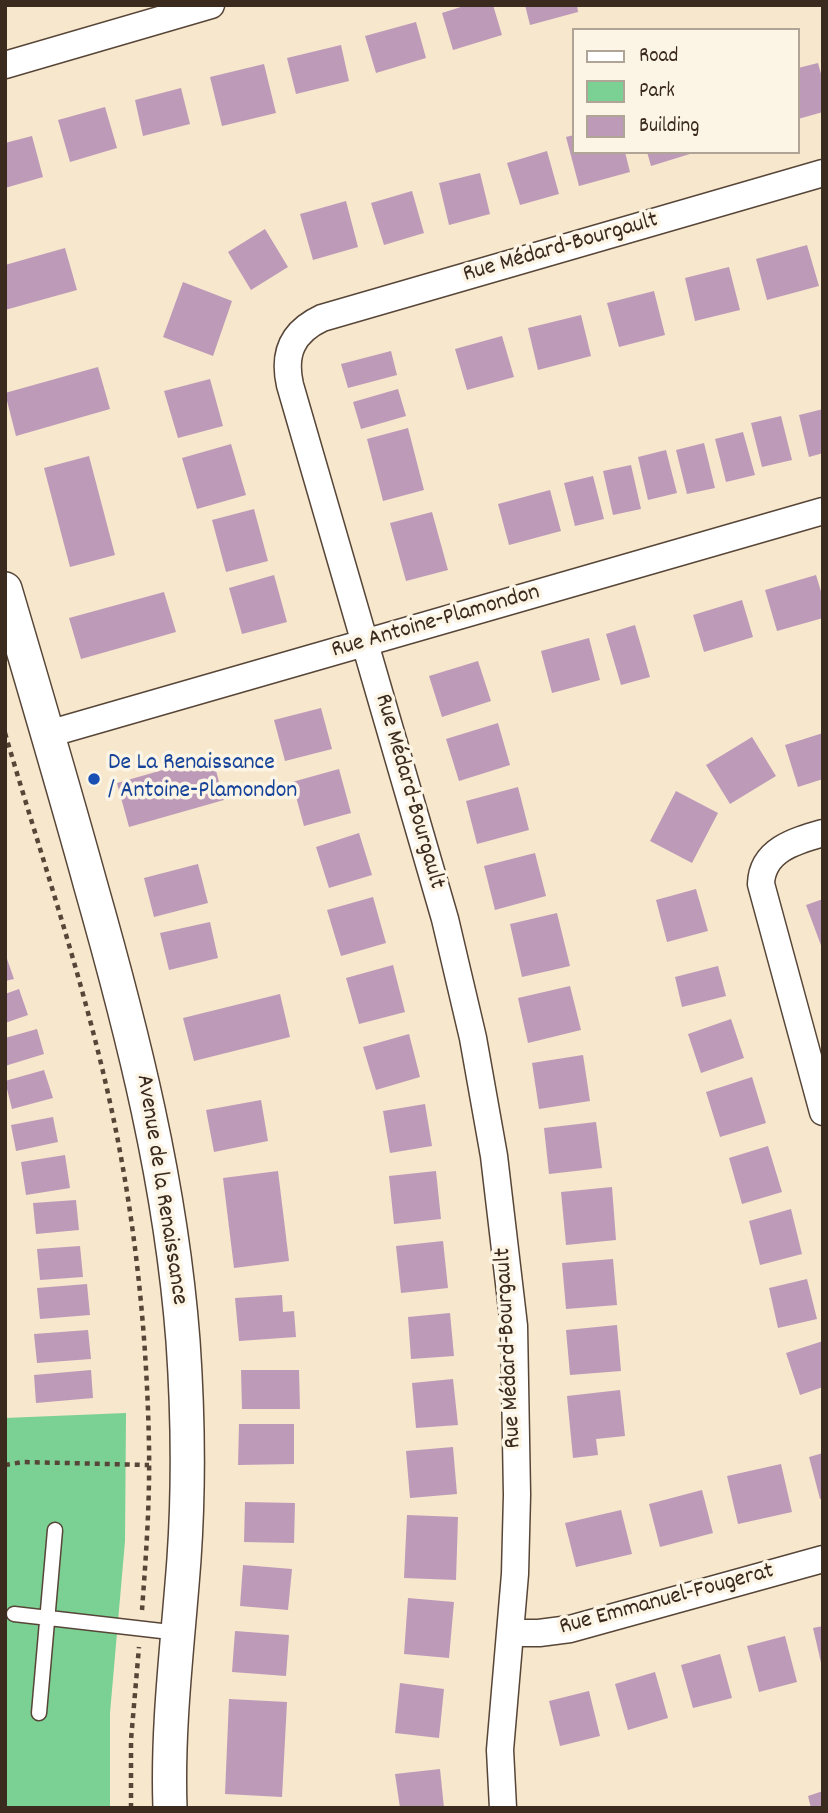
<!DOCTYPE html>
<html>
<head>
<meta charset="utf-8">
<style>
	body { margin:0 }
	#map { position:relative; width:828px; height:1813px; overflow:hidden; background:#f6e7cd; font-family:Dekko,sans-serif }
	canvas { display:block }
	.frame { position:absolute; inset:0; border:7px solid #3b2a1e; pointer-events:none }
	.legend { position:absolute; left:572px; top:28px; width:228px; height:126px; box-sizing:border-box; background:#fcf5e5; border:2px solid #afa495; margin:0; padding:9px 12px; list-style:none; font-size:21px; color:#3b2a1e }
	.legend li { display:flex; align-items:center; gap:14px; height:35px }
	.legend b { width:35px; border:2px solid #afa495 }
</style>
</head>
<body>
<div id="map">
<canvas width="828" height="1813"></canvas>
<div class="frame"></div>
<ul class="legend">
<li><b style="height:9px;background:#fff"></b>Road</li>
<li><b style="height:19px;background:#7bd094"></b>Park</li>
<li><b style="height:19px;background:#be9ab9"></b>Building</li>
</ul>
</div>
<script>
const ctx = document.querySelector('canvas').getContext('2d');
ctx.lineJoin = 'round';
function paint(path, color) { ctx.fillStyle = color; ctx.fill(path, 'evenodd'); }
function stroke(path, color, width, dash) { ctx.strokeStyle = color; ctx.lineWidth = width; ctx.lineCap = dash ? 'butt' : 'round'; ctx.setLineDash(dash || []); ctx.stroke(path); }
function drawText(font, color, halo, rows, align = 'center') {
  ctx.font = font + ' Dekko,sans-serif'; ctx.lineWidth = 7; ctx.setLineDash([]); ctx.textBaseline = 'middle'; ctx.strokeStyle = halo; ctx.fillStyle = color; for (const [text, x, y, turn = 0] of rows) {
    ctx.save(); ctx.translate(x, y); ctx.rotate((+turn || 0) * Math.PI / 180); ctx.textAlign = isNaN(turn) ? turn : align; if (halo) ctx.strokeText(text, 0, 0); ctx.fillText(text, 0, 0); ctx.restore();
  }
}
paint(new Path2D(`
	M126 1413 125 1541 110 1713V1808H5V1418Z`), '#7bd094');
paint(new Path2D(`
	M467 5H493L502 35 453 50 442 13Z
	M525 5H577L578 12 530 25Z
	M416 22 426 58 376 73 365 36Z
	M341 45 349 81 296 94 287 58Z
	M818 63 823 81V112L798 119V68Z
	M264 64 276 113 222 126 210 77Z
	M181 88 190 124 143 136 135 100Z
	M105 107 117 148 70 162 58 120Z
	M574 135V152H625L630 172 579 186 566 137Z
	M32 136 43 177 5 188V143Z
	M547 151 559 194 520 205 507 163Z
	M647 152H693V153L651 166Z
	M480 173 490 214 449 225 439 183Z
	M412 191 424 233 384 245 371 203Z
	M346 201 358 247 313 260 300 214Z
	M265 229 288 267 251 290 228 252Z
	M807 245 819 286 767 300 756 259Z
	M65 248 77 290 5 310V265Z
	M729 267 740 310 695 321 685 278Z
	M183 282 232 301 213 356 163 337Z
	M654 291 665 335 619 347 607 303Z
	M581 315 591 356 538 370 528 328Z
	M502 336 514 377 467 390 455 349Z
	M391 351 397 375 348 388 341 364Z
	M98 367 110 409 16 436 5 393Z
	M210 379 223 426 178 438 164 391Z
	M398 389 406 416 361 429 353 402Z
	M823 409V453L809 457 799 415Z
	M781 416 792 460 762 467 751 423Z
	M408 428 424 490 383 501 367 439Z
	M743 432 755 475 726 482 715 439Z
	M704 443 715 488 687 494 676 450Z
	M231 444 246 495 197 509 182 458Z
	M666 450 677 493 648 500 638 457Z
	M89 456 115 555 70 567 44 468Z
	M631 465 641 509 613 515 603 471Z
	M593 476 604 519 575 526 564 483Z
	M550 490 561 531 509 545 498 504Z
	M254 509 268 561 226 572 212 520Z
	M432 512 448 570 406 581 390 523Z
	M274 575 287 622 242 634 229 588Z
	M816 575 823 598V618L777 631 765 590Z
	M164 592 176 632 81 659 69 618Z
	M742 600 753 637 704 652 693 615Z
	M635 625 650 677 621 685 606 634Z
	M589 638 600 680 552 693 541 651Z
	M478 661 491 701 442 717 429 676Z
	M321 708 332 749 285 761 274 720Z
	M498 723 510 765 459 781 446 739Z
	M823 733V779L798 787 785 745Z
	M752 737 776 776 730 804 706 765Z
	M212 756 224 800 129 827 117 783Z
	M339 769 351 813 304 826 292 782Z
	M518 787 529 830 477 844 466 801Z
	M676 791 718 813 692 863 650 841Z
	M359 833 372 875 329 888 316 847Z
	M535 853 546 896 495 910 484 866Z
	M198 864 208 903 154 917 144 878Z
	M696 889 708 931 667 942 656 900Z
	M373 897 386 943 341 956 327 910Z
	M823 899V948H822L806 905Z
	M557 913 570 966 522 977 510 924Z
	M210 922 218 958 169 970 160 933Z
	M5 953 14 979 5 981Z
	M393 965 405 1012 359 1024 346 978Z
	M718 966 726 996 682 1007 675 977Z
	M570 986 581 1030 528 1043 518 998Z
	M19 989 28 1015 5 1023V994Z
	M280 994 290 1037 194 1061 183 1018Z
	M731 1019 744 1058 701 1073 688 1034Z
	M37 1029 44 1054 5 1066V1038Z
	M409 1034 420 1077 376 1090 363 1047Z
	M583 1055 590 1101 539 1109 532 1063Z
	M44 1070 53 1098 12 1109 5 1081Z
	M752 1077 766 1123 720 1137 706 1092Z
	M261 1100 268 1141 214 1152 206 1110Z
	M425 1104 432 1146 390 1153 383 1111Z
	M53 1117 58 1142 16 1151 11 1125Z
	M596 1122 602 1168 549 1174 544 1128Z
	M768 1146 782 1192 742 1204 729 1158Z
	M65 1155 70 1188 26 1195 21 1162Z
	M278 1171 289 1261 234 1268 223 1178Z
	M436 1171 441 1219 394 1224 389 1176Z
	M612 1187 616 1240 566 1245 561 1192Z
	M76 1200 79 1230 36 1234 33 1203Z
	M791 1209 802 1254 760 1265 749 1221Z
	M443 1241 448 1288 401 1293 396 1246Z
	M80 1246 83 1277 40 1280 37 1249Z
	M613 1259 617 1305 566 1309 562 1263Z
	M807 1279 817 1319 778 1328 769 1288Z
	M87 1284 90 1315 40 1319 37 1288Z
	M282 1295 283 1312 294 1311 296 1337 239 1341 235 1298Z
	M450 1313 454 1356 411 1359 408 1317Z
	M617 1325 621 1371 570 1375 566 1330Z
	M88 1330 91 1359 37 1363 34 1334Z
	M823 1341V1387L800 1395 786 1353Z
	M91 1370 93 1398 36 1403 34 1375Z
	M241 1370H299L300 1409H242Z
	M453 1379 458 1425 416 1428 412 1383Z
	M620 1390 625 1436 596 1439 598 1455 573 1458 567 1396Z
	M239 1424H294V1464L238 1465Z
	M453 1447 457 1494 410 1498 406 1451Z
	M823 1453V1498L820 1499 809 1457Z
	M781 1464 792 1512 738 1524 727 1476Z
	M702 1490 713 1533 660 1547 649 1504Z
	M245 1502 295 1503 294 1543 244 1542Z
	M621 1510 632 1554 576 1567 565 1523Z
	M407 1515 458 1517 456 1580 404 1578Z
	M243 1565 292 1569 288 1610 240 1606Z
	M408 1598 454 1602 449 1658 404 1654Z
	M823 1626V1667H822L813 1628Z
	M235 1631 289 1635 286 1676 232 1672Z
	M785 1636 797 1682 759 1692 747 1646Z
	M720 1654 732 1698 693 1708 681 1665Z
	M655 1672 668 1718 628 1730 615 1684Z
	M400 1683 444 1689 439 1738 395 1733Z
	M589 1691 600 1736 560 1746 549 1701Z
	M229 1699 287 1702 282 1797 225 1794Z
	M440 1769 444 1808H400L395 1774Z
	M823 1791V1808H811L808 1796Z`), '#be9ab9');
const service = new Path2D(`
	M14 1614 179 1633
	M39 1713 55 1530`);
const minor = new Path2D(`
	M5 65 211 5
	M48 734 823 511
	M823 833C795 841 762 850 761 884L823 1112
	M510 1633H539L570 1629 823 1559
	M503 1808 500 1750 515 1574 517 1495 514 1326 494 1156 473 1038 445 919 290 385C283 354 292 332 322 318L823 173`);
const tertiary = new Path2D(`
	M5 589C34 687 63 785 90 883 133 1034 171 1184 183 1341 188 1413 189 1487 184 1559 178 1642 167 1725 170 1808`);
stroke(service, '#574638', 17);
stroke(minor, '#574638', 29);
stroke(tertiary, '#574638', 36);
stroke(new Path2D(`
	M5 733C44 866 90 999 117 1136 137 1238 147 1342 149 1446 150 1501 146 1556 142 1610
	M5 1465 23 1462 149 1465
	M131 1808V1740L139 1647`), '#574638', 4.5, [5, 5]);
stroke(service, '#fff', 14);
stroke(minor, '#fff', 26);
stroke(tertiary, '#fff', 33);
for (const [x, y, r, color] of [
	[94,779,7,"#1a4fb4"]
]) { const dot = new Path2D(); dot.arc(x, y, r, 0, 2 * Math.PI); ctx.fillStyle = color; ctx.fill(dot); stroke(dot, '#fcf5e5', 2.5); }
drawText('24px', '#3b2a1e', '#fcf5e5', [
	["Rue Médard-Bourgault",561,249,-16],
	["Rue Antoine-Plamondon",436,623,-16],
	["Rue Médard-Bourgault",408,792,74],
	["Avenue de la Renaissance",160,1190,81],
	["Rue Médard-Bourgault",510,1348,-93],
	["Rue Emmanuel-Fougerat",667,1601,-15]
]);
drawText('24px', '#164399', '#fcf5e5', [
	["De La Renaissance",108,765],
	["/ Antoine-Plamondon",108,793]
], 'left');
</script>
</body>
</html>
